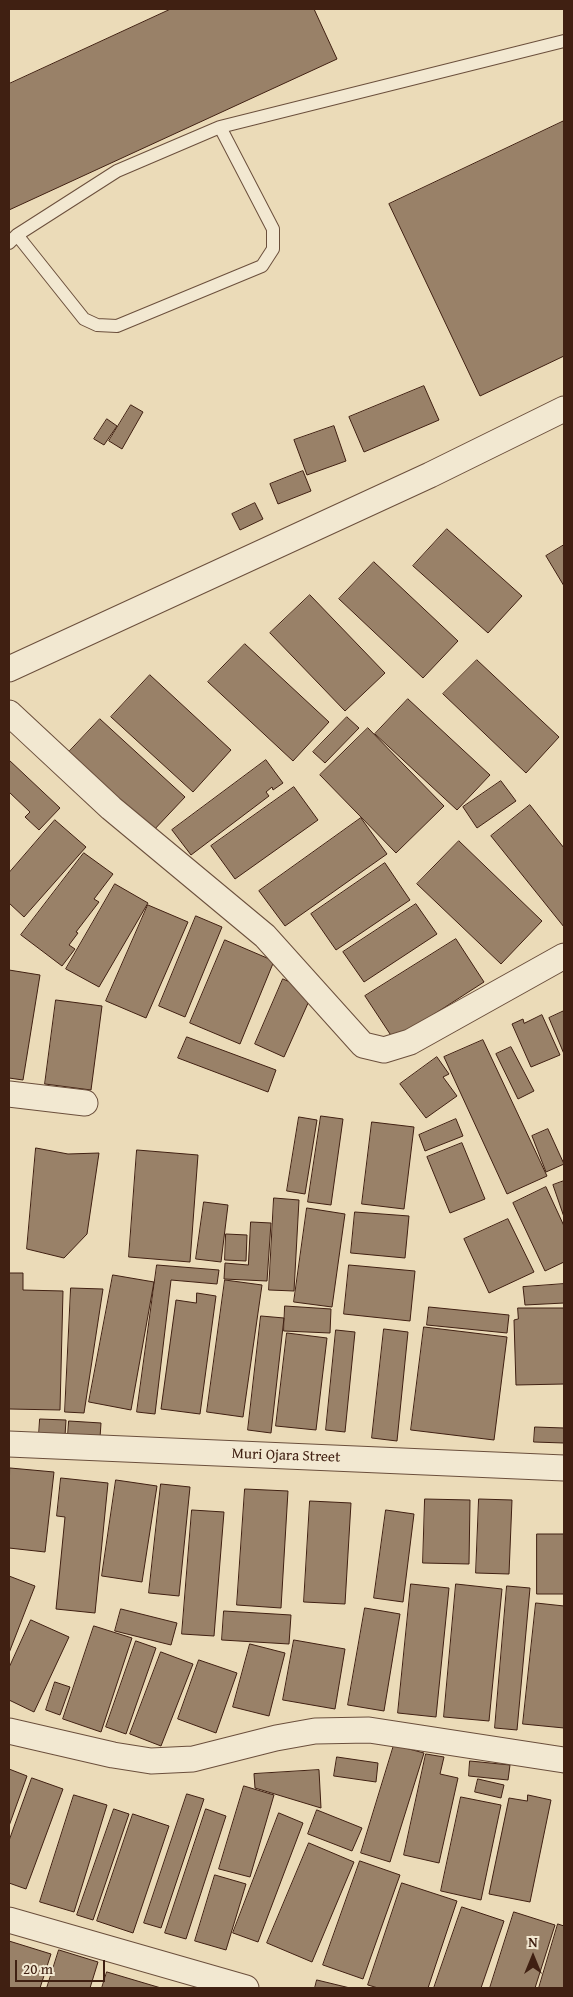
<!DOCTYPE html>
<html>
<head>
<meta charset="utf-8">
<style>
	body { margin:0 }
	#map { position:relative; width:573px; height:1997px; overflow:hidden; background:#ebdbb8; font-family:"Gentium Book Plus",serif }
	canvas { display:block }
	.frame { position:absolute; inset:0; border:10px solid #402012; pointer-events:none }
	.north { position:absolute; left:508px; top:1932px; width:50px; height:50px; -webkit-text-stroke:4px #f2e8d1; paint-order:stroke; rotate:0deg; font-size:14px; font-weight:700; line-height:20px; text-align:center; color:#402012 }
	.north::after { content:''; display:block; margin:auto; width:18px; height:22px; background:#402012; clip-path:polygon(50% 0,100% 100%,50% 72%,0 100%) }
	.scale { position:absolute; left:15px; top:1960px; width:90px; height:22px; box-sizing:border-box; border:2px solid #402012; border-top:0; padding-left:6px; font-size:15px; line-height:18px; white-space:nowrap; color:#402012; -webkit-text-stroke:4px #f2e8d1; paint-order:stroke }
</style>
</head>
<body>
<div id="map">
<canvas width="573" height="1997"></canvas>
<div class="frame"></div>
<div class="north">N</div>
<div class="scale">20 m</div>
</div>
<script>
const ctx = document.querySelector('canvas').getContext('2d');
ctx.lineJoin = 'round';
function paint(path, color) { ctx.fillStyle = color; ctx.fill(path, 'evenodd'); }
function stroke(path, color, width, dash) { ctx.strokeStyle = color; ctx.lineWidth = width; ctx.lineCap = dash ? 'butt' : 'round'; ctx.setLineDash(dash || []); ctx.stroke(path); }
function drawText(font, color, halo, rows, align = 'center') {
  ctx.font = font + ' "Gentium Book Plus",serif'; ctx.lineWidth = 4.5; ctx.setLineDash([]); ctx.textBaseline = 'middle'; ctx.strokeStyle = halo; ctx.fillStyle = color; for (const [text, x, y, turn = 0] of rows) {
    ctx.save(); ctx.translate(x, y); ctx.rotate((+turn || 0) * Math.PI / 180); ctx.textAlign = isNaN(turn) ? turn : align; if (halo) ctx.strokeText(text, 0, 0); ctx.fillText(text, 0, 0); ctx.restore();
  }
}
const building = new Path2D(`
	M171 9H314L337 59 9 210V84Z
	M564 121V356L480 396 389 204Z
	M424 386 439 420 364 452 349 417Z
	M131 405 143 412 122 449 109 441Z
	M107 419 117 426 104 445 94 439Z
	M334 426 346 461 307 475 294 440Z
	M303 471 311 491 278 504 270 484Z
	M255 503 263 519 240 530 232 514Z
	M447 529 522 596 488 633 413 566Z
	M564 545V586L546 556Z
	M374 562 458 641 423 678 339 599Z
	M310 595 385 673 345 711 270 633Z
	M245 644 329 722 293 761 208 682Z
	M477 660 559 737 526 773 443 694Z
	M150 675 231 750 193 792 111 717Z
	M408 699 490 775 457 810 375 734Z
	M347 717 359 728 325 763 313 752Z
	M100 719 185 797 152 832 68 753Z
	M368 728 444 806 396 853 320 775Z
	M9 760 60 808 39 830 25 817 30 812 9 792Z
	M266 760 283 783 273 790 272 787 266 792 269 796 191 855 172 830Z
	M501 781 516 801 477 828 463 807Z
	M294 787 318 820 235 879 211 846Z
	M530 805 564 848V927L491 836Z
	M361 818 387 854 285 926 259 891Z
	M55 820 86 847 24 917 9 903V873Z
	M459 841 542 921 501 964 417 884Z
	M84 853 113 874 94 899 99 902 76 932 78 933 69 945 75 949 62 966 21 935Z
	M385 863 410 900 336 950 311 914Z
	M115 884 148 903 99 987 66 969Z
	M416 904 437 934 364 982 343 952Z
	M148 905 188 922 146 1018 106 1001Z
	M196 916 222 927 185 1017 159 1006Z
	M456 939 484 982 394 1040 365 996Z
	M225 940 274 961 240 1044 190 1023Z
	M9 970 40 975 23 1080 9 1078Z
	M283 979 313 992 284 1057 255 1044Z
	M56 1000 102 1006 91 1090 45 1084Z
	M564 1011V1054L549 1018Z
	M542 1015 560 1055 531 1067 512 1024 523 1019 524 1023Z
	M187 1037 276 1070 268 1092 178 1058Z
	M483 1040 547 1176 507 1194 444 1057Z
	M511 1047 534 1091 518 1099 496 1054Z
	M437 1057 449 1074 443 1077 457 1096 426 1118 400 1084Z
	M321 1116 343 1119 331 1205 308 1202Z
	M299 1117 317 1120 305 1194 287 1191Z
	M456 1119 463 1136 425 1151 419 1135Z
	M372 1122 414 1127 404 1209 362 1204Z
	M548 1129 564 1164 546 1172 532 1136Z
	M462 1143 485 1199 450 1213 427 1157Z
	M36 1148 68 1154 99 1153 87 1234 64 1258 27 1249Z
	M137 1150 198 1155 190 1262 129 1257Z
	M564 1181V1217L553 1185Z
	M546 1187 564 1226V1262L545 1271 513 1203Z
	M274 1198 299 1200 294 1291 269 1290Z
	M204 1202 228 1205 221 1262 196 1259Z
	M307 1208 345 1214 332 1307 294 1302Z
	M355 1212 409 1216 405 1258 351 1253Z
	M508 1219 534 1272 489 1293 464 1239Z
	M251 1222 271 1223 267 1281 224 1279 225 1263 248 1265Z
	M226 1234 247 1235 246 1261 225 1260Z
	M157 1265 219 1270 217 1284 171 1280 155 1414 137 1412Z
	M349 1265 415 1271 410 1321 344 1314Z
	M9 1273H23V1290L63 1291 60 1410 9 1409Z
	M113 1275 154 1282 131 1410 89 1402Z
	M225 1280 262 1285 243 1417 207 1412Z
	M564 1284V1303L525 1305 523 1287Z
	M71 1288 103 1289 84 1413 65 1412Z
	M197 1293 216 1296 200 1414 161 1409 176 1300 196 1303Z
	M285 1306 331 1309 330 1333 284 1331Z
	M429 1307 509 1315 507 1333 427 1325Z
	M518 1308H564V1384L516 1385 514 1320 518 1319Z
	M261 1316 284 1318 271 1433 248 1430Z
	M424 1327 507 1337 494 1440 411 1430Z
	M384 1329 408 1332 397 1441 372 1438Z
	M336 1330 355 1332 345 1432 326 1430Z
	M287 1333 327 1338 316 1430 276 1426Z
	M40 1419 66 1420 65 1436 39 1435Z
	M69 1421 101 1423 100 1438 68 1436Z
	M535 1427 564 1428V1443L534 1442Z
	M10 1468 54 1472 45 1552 9 1548Z
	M61 1478 108 1483 95 1613 56 1609 65 1517 57 1516Z
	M116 1480 157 1486 142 1582 102 1576Z
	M161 1484 190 1487 179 1596 149 1593Z
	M245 1489 288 1491 281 1608 237 1605Z
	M425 1499 470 1500 469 1564 423 1563Z
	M479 1499 512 1500 509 1574 476 1573Z
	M310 1501 351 1503 345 1604 304 1602Z
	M192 1510 224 1512 214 1636 182 1634Z
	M386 1510 414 1514 403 1602 374 1598Z
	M537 1534H564V1594H537Z
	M9 1576 35 1586 9 1653Z
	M411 1584 449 1588 436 1717 398 1713Z
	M456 1584 502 1589 489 1721 444 1717Z
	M507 1586 530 1588 517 1730 495 1728Z
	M536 1603 564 1606V1728L523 1724Z
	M365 1608 400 1614 384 1711 348 1705Z
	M121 1609 177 1623 171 1645 115 1631Z
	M224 1611 291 1615 289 1644 222 1640Z
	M31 1620 69 1637 34 1712 9 1700V1668Z
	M94 1626 132 1638 101 1732 63 1719Z
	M294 1640 345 1649 335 1709 283 1700Z
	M136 1641 156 1648 126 1734 106 1727Z
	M250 1644 285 1653 269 1716 233 1707Z
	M161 1652 193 1664 161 1746 130 1734Z
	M199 1660 237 1673 216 1733 178 1719Z
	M55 1682 70 1687 60 1715 46 1710Z
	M394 1745 424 1753 390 1862 361 1853Z
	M426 1754 444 1757 440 1774 458 1778 439 1863 404 1855Z
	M337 1757 378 1763 376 1782 334 1776Z
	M470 1761 510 1765 508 1780 469 1776Z
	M9 1769 27 1776 9 1826Z
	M319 1770 321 1808 255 1788 254 1774Z
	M32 1778 63 1789 26 1889 9 1883V1841Z
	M478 1779 504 1785 501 1798 475 1792Z
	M244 1786 274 1795 250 1877 219 1869Z
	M187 1794 204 1799 161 1928 144 1923Z
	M74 1795 107 1805 74 1912 40 1902Z
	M528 1795 551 1800 530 1902 489 1894 509 1798 527 1801Z
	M461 1797 501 1805 481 1900 441 1891Z
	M114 1809 129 1814 93 1920 77 1915Z
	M206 1809 226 1816 186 1939 165 1933Z
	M317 1810 362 1828 352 1851 308 1834Z
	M279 1813 303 1823 258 1942 233 1933Z
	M133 1814 169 1826 133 1933 97 1921Z
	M309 1843 354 1862 312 1962 267 1943Z
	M360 1861 400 1875 363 1979 323 1965Z
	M215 1875 246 1884 226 1950 195 1941Z
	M402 1883 457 1901 428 1988H378L368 1985Z
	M462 1907 504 1921 481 1988H434Z
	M514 1912 555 1925 535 1988H490Z
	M558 1924 564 1926V1988H539Z
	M9 1941 51 1954 40 1988H9Z
	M59 1950 98 1962 90 1988H47Z
	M107 1972 161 1988H102Z
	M317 1980 350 1988H315Z`);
paint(building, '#998168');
stroke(building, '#402012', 1);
const lane = new Path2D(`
	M17 235 84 319 97 325 117 326 262 266 273 249V229L220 127
	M9 243 17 235 117 171 220 127 564 41`);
const street = new Path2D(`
	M9 669 430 475 564 409
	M9 713 111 808 265 936 363 1045 384 1050 410 1042 564 956
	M9 1094 85 1103
	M9 1444 564 1468
	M9 1731 113 1755 151 1761 193 1759 276 1738 315 1731 369 1730 564 1760
	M9 1920 246 1988`);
stroke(lane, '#6b4f3c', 14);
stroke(street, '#6b4f3c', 27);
stroke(lane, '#f2e8d1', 12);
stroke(street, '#f2e8d1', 25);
drawText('15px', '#402012', '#f2e8d1', [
	["Muri Ojara Street",286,1456,2]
]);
</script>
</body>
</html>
